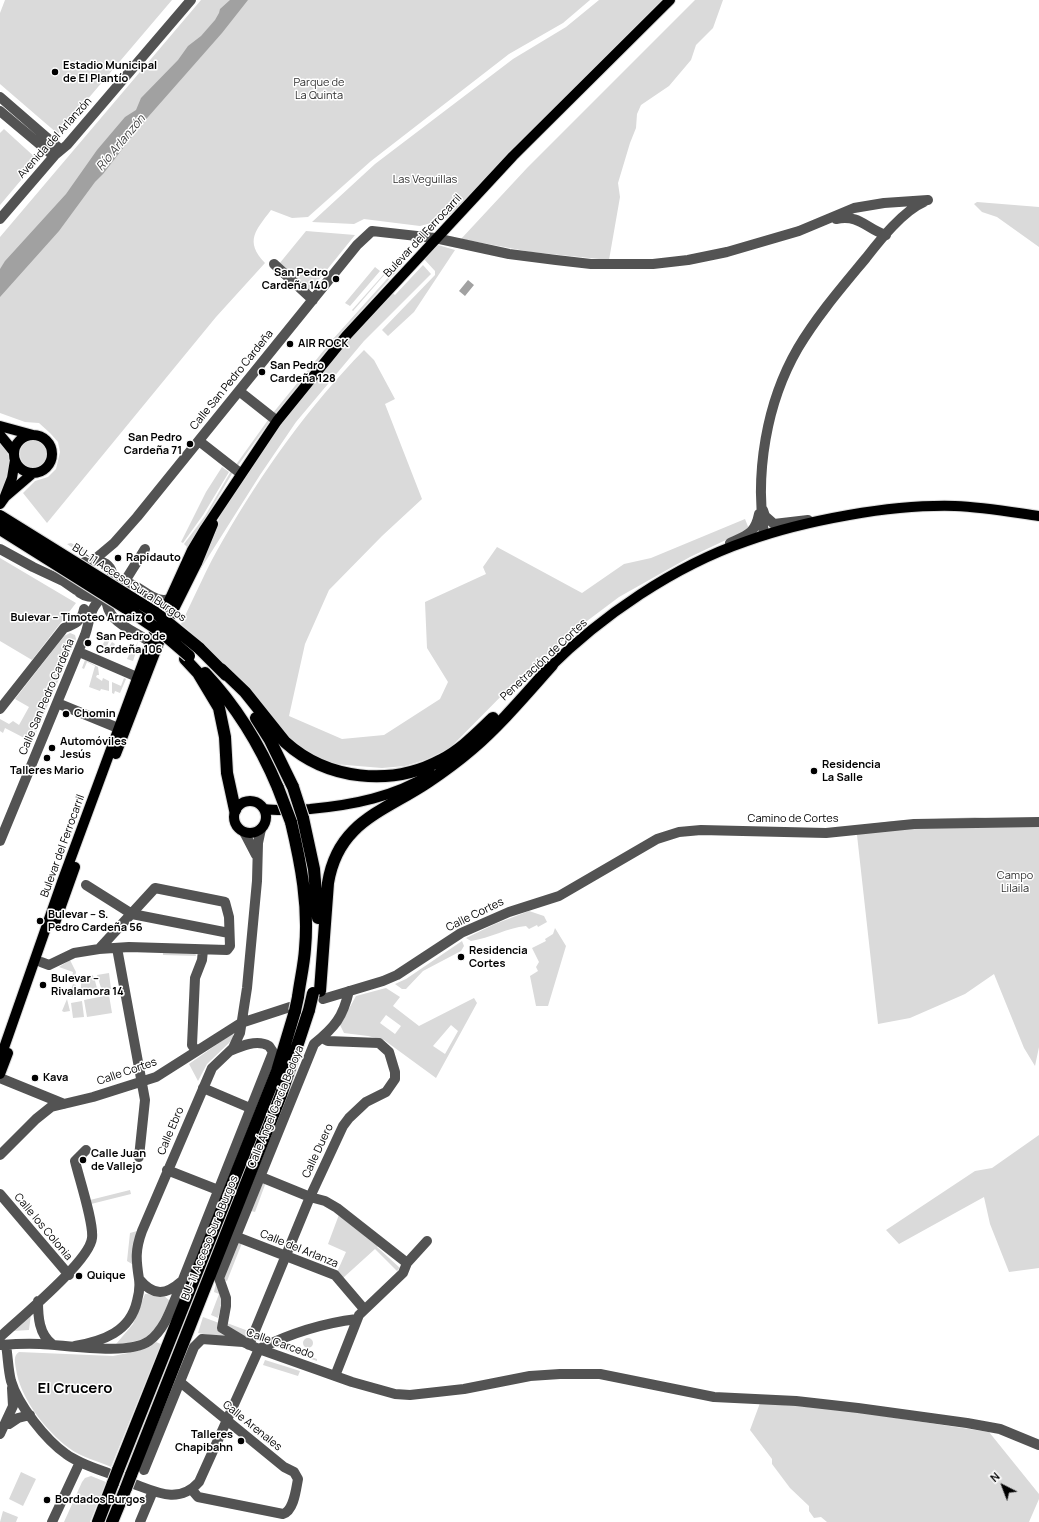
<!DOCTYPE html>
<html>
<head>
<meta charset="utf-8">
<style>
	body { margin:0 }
	#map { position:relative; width:1039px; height:1522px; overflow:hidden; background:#fff; font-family:Manrope,sans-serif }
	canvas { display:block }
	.north { position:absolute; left:983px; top:1466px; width:40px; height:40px; -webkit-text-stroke:3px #fff; paint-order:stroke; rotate:318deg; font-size:11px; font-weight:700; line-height:16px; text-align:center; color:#000 }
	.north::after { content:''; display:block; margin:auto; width:14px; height:18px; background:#000; clip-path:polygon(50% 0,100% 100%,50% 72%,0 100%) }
</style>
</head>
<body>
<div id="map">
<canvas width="1039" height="1522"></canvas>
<div class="north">N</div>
</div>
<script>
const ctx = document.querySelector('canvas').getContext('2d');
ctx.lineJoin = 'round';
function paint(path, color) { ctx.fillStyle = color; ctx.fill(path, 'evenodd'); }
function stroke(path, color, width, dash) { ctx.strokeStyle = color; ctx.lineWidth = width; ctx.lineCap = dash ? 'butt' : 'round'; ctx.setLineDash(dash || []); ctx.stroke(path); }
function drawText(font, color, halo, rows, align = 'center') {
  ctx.font = font + ' Manrope,sans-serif'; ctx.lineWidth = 3; ctx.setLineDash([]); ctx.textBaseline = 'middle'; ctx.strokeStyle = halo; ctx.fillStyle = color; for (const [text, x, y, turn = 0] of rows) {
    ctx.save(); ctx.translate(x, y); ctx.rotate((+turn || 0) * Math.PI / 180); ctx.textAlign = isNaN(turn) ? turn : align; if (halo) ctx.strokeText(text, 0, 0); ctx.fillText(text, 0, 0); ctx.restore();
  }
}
paint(new Path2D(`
	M5 0H172L58 134 0 84V13Z
	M201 0H590L563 23 509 54 371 161 308 217 292 218 271 210C256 230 244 241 265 263L216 317 47 523 23 493 35 481 48 477 56 469 60 452 58 442 50 433 39 423 25 422 0 413V237Z
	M599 0H663L463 204 443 220 420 226 364 219 354 224 312 222 375 164 513 59 566 27Z
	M695 0H723L713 28 696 45 691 60 669 86 641 105 637 114 636 128 630 143 618 183 620 197 609 260 531 252 461 239 527 168Z
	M4 129 38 160 0 205V133Z
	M977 202 1039 207V247L997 217 982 212 974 204Z
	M306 231 355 235 309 292 279 264Z
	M438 245 455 250 414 312 388 336 382 330 435 275V271L423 258 434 246Z
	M403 261 404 263 334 341 275 414 273 413 333 339Z
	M423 265 431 274 364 341 296 422 260 475 200 570 198 568 226 502 284 419 350 338 391 292 395 295Z
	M392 266 353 311 352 310 391 266Z
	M375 267 380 271 350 306 345 303Z
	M364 350 374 360 395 399 385 404 422 499 382 536 329 590 305 644 289 716 342 739 384 735 440 699 448 682 427 648 425 602 486 574 483 567 497 547 582 593 624 564 651 558 745 519 749 529 690 557 619 597 579 627 520 677 450 748 425 760 405 766 382 768 334 764 305 751 274 724 241 682 204 644 181 624C195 596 207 567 223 540 262 472 309 406 364 350Z
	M268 420 270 421 237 467 235 466Z
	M20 454a14 14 0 1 1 28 0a14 14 0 1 1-28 0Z
	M0 440C14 458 11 475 0 494Z
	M222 467 229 472 203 515 183 543 181 542 206 492Z
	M231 471 233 472 188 548 184 544 205 516Z
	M71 543 87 551 80 553 67 544Z
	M0 558 76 603 32 660 0 641Z
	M70 633 75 635 76 639 32 742 5 728 3 733 0 731V719L9 724 13 721 19 725 29 707 15 699 64 636Z
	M105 640 109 641 107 646 109 647 112 642 115 644 112 652 101 648Z
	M138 641 136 650 132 648V650L136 652 133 661 127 659 131 650 127 649 129 645 135 648Z
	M85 660 98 667 99 675H97L96 677 102 681 103 678 109 681V691L101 689 100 691 89 687 95 666 87 662 84 669 82 668Z
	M124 678 126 679 120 693 115 691 114 694 112 693V682L121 686Z
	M975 817 1039 823V1047L1035 1066 1024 1048 994 974 965 994 910 1018 878 1024 856 826 893 821Z
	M529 911 544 916 547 922 538 927 537 925 529 929 526 926C507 928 490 938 471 941L466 938 495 924Z
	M555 928 566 946 548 1006H536L530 976 538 971 536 967 539 962 532 948 546 941 545 939 553 934Z
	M462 941 464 946 461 951 423 971 406 989H402L395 984 406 979Z
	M163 952H195L196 956 163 955Z
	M70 960 76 972 75 977H72L73 972 59 967Z
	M109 973 111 989 102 991 97 975Z
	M92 975 94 977 98 992 81 995V977Z
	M73 984 76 985 77 996 68 997Z
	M386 988 400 997 393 1006 419 1026 474 998 477 1003 436 1078 384 1040 368 1036 344 1033 340 1025 356 996ZM386 1015 401 1026 395 1034 380 1023ZM451 1025 458 1031 445 1054 433 1046Z
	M109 995 112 1013 87 1017 84 1000Z
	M67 999 70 1011 64 1012 62 1011Z
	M82 1001 84 1017 73 1018 71 1003Z
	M233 1033V1039L230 1042 207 1064 198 1081 189 1064Z
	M1039 1135V1268L1009 1272 990 1224 984 1197 899 1244 886 1230 975 1171 992 1168Z
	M263 1180 266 1182 255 1212 251 1211Z
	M130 1190 131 1194 91 1204 90 1200Z
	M340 1212 380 1244 377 1247 400 1268 397 1271 375 1249 343 1278 337 1272 346 1252 328 1244Z
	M137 1231 132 1264 127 1261 130 1233Z
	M238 1241 242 1243 227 1281 223 1280Z
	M216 1283C223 1295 222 1305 218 1318L211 1315 219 1294 214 1292Z
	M145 1294 163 1295 170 1301 156 1328 144 1339 120 1345 116 1344 133 1324Z
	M31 1314 29 1330 13 1331Z
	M203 1317 219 1323 238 1340 198 1333Z
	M227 1323 251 1332 249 1338 225 1328Z
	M303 1343a5 5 0 1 1 10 0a5 5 0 1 1-10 0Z
	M156 1342 161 1344 111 1467C98 1461 81 1457 69 1448 46 1431 20 1398 16 1369 15 1362 13 1356 19 1352L113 1356 138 1351Z
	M278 1344 317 1359V1361L276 1347Z
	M265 1360 300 1371 298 1376 263 1365Z
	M760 1403 843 1410 989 1432 1039 1494V1499L1029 1522H827L821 1517 814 1518 809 1511V1506L790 1488 772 1464V1459L750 1430Z
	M21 1472 36 1479 23 1506 9 1499Z
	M91 1476 106 1482 90 1522H64L82 1482 85 1478Z
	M3 1511 18 1517 16 1522H0Z`), '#dadada');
paint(new Path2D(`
	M230 0H248L222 33 141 125 103 174 95 182 59 231 0 297V269L5 261 66 194 97 150 125 117 136 110 141 98 178 60 188 46 201 36 215 20 219 13 220 9Z
	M468 280 474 285 465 296 459 291Z`), '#a1a1a1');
const major = new Path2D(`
	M0 426 33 435
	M0 435 14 452
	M14 454a19 19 0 1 1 38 0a19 19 0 1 1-38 0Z
	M5 496 12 478 15 460
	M0 504 5 497 33 473
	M547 670C601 616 674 566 747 541 780 529 815 521 849 515 884 509 920 505 955 506 983 507 1011 512 1039 516
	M116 754 165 627 197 563 213 524
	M234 817a16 16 0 1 1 32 0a16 16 0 1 1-32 0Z
	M264 809C280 811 294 810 310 809 353 805 394 797 431 774
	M55 923 75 867
	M0 1059 62 882 152 638 192 550 204 530 277 421 346 336 513 156 670 0
	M0 1074 8 1053`);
const highway = new Path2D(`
	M199 648 226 675
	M185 659 198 673 219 708 225 737 227 773 235 810
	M221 669 245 692 285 742C327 780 391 787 441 760 461 750 477 733 493 718
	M205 673C237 707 260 745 278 788
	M256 718 270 740 293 787
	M303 818 314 869 318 918
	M291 822C301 864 309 906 305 949 304 965 300 981 298 997
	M320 991 328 883C338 822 383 812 428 782 443 772 458 761 472 749 501 724 526 694 552 665
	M118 1470 277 1071 295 1011
	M131 1475 281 1095 309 1010
	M98 1522 113 1483
	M112 1522 126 1488`);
stroke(major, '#dbdbdb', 12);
stroke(highway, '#dbdbdb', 14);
stroke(new Path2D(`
	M0 97 60 149
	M0 111 50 153 55 155
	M0 219 55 155 67 145 191 0
	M836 219C860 214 866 229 886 235
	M274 264 313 300
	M239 391 277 421
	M199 441 240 473
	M763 510 765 516 774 524 808 520
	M764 535C755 473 766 403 798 348 817 316 842 287 866 258 880 240 903 211 924 202
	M730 543C747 535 755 534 759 514
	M0 549 33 567 63 581 76 590
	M95 559 114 543 137 517 357 245 372 231 435 238 509 254 556 260 591 264H653L688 260 727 252 799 231 854 208 884 203 928 200
	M125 581 145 549
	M110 587C135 567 151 615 177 595
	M107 592C102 621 130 628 150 642L152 649
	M79 652 137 677
	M57 703 118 728
	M0 709 64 628C75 624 82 621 84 609
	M244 832 256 855
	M0 841 85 635C88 627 89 617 93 609 98 598 110 593 112 581 116 559 89 555 76 567L72 580C76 596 90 600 104 595
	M86 885 132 914 229 933
	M117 948 145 1100 139 1157
	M41 962 49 965 74 953 99 949 129 947 227 950 230 946 229 917 225 902 155 888 99 949
	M323 999 383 981 397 975 461 933 509 912 559 896 657 839 679 832 701 830 826 833 914 824 1039 822
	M196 1051 192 1045 195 978 202 960 203 950
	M0 1078 64 1104
	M203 1088 250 1108
	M0 1155 36 1119 51 1107 93 1097 156 1077 241 1023 290 1007
	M167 1170 218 1190
	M261 1177 310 1197 325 1201 337 1208 407 1263
	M0 1194 69 1275
	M237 1237 335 1275 364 1309
	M139 1279C154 1297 166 1295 182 1281
	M38 1301C38 1317 39 1334 52 1344
	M0 1337C19 1319 90 1261 92 1238 94 1223 79 1178 75 1161L86 1150
	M242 1340 222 1328 226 1306V1298L219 1278 314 1044C335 1027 343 1017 349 991
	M0 1345C13 1344 26 1343 40 1344 66 1345 128 1356 149 1341 163 1331 170 1312 176 1297L273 1052 269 1046C257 1039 241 1046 230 1051
	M6 1345C8 1357 8 1369 11 1381 18 1405 46 1440 66 1454 78 1463 94 1468 108 1473
	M249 1345 310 1197 343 1126 349 1118 366 1102 386 1092 395 1079V1072L389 1052 379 1043 328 1041 322 1038
	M75 1346C103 1341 130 1332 137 1301 139 1294 140 1286 139 1279 136 1260 135 1250 142 1231L212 1068 233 1048 240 1033 247 988 257 881 258 843 261 829
	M259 1349C289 1334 324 1323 357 1319
	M335 1376 359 1315 403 1273 407 1263 427 1241
	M180 1382 284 1467 294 1472 298 1479C296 1489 294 1511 283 1514L198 1497 192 1490
	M9 1424 18 1418 30 1415
	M0 1434 13 1406 12 1388
	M144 1470 194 1347 202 1339 243 1342 259 1349 352 1382 395 1394 410 1395 464 1389 530 1376 560 1374H600L714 1397 796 1401 858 1408 967 1423 1000 1429 1039 1445
	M134 1484C158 1493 179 1504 199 1482L259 1349
	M52 1522 80 1462
	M140 1522 153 1491`), '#535353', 10);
stroke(major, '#000', 10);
stroke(highway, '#000', 12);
const highwayBridge = new Path2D(`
	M0 516 156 613 199 648
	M0 529 132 612 160 631 189 656
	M293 787 303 818
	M278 788 291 822
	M309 1010 313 993
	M295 1011 298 997
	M113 1483 118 1470
	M126 1488 131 1475`);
stroke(highwayBridge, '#dbdbdb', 14, []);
stroke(highwayBridge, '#000', 12);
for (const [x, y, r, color] of [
	[55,72,4,"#000"],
	[336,279,4,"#000"],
	[290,344,4,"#000"],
	[262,372,4,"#000"],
	[190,444,4,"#000"],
	[118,558,4,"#000"],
	[149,618,4,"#000"],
	[88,643,4,"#000"],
	[66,714,4,"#000"],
	[52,748,4,"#000"],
	[47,758,4,"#000"],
	[814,771,4,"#000"],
	[40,921,4,"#000"],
	[461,957,4,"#000"],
	[43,985,4,"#000"],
	[35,1078,4,"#000"],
	[83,1160,4,"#000"],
	[79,1276,4,"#000"],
	[241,1441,4,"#000"],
	[47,1500,4,"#000"]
]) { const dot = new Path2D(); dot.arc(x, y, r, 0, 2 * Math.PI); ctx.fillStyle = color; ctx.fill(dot); stroke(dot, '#fff', 1.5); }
drawText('bold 11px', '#000', '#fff', [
	["Estadio Municipal",63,66],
	["de El Plantío",63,79],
	["San Pedro",328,273,"right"],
	["Cardeña 140",328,286,"right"],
	["AIR ROCK",298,344],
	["San Pedro",270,366],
	["Cardeña 128",270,379],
	["San Pedro",182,438,"right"],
	["Cardeña 71",182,451,"right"],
	["Rapidauto",126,558],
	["Bulevar – Timoteo Arnaiz",141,618,"right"],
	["San Pedro de",96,637],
	["Cardeña 106",96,650],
	["Chomin",74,714],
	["Automóviles",60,742],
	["Jesús",60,755],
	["Residencia",822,765],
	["La Salle",822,778],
	["Talleres Mario",47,771,"center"],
	["Bulevar – S.",48,915],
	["Pedro Cardeña 56",48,928],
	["Residencia",469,951],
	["Cortes",469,964],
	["Bulevar –",51,979],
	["Rivalamora 14",51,992],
	["Kava",43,1078],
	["Calle Juan",91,1154],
	["de Vallejo",91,1167],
	["Quique",87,1276],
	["Talleres",233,1435,"right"],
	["Chapibahn",233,1448,"right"],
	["Bordados Burgos",55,1500]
], 'left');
drawText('11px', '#313131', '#fff', [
	["Parque de",319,83],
	["La Quinta",319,96],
	["Las Veguillas",425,180],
	["Campo",1015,876],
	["Lilaila",1015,889]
]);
drawText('11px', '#000', '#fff', [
	["Avenida del Arlanzón",55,138,-48],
	["Bulevar del Ferrocarril",423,236,-47],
	["Calle San Pedro Cardeña",232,380,-51],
	["BU-11 Acceso Sur a Burgos",129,583,33],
	["Penetración de Cortes",544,660,-43],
	["Calle San Pedro Cardeña",47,697,-67],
	["Camino de Cortes",793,819],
	["Bulevar del Ferrocarril",63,846,-70],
	["Calle Cortes",475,915,-26],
	["Calle Cortes",127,1072,-19],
	["Calle Ángel García Bedoya",276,1107,-68],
	["Calle Ebro",171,1131,-67],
	["Calle Duero",318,1151,-65],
	["Calle los Colonia",43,1227,50],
	["BU-11 Acceso Sur a Burgos",210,1238,-68],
	["Calle del Arlanza",299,1249,22],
	["Calle Carcedo",280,1344,19],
	["Calle Arenales",252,1426,39]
]);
drawText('italic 12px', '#424242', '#fff', [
	["Río Arlanzón",121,143,-50]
]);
drawText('bold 15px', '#000', '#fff', [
	["El Crucero",75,1389]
]);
</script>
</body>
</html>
